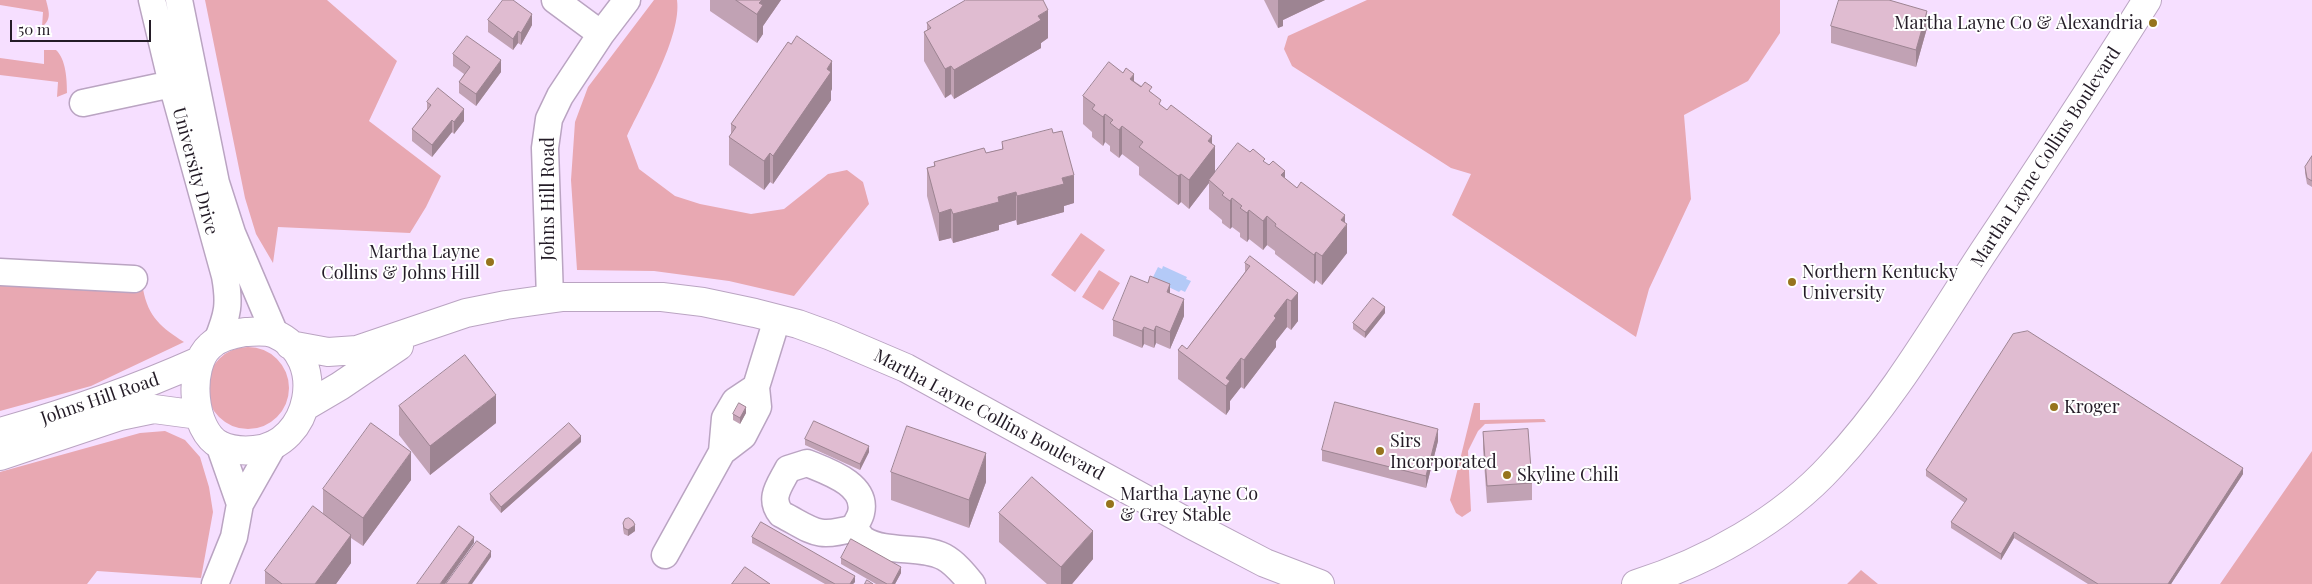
<!DOCTYPE html>
<html>
<head>
<meta charset="utf-8">
<style>
	body { margin:0 }
	#map { position:relative; width:2312px; height:584px; overflow:hidden; background:#f6dfff; font-family:"Playfair Display",serif }
	canvas { display:block }
	.scale { position:absolute; left:10px; top:20px; width:141px; height:22px; box-sizing:border-box; border:2px solid #241c27; border-top:0; padding-left:6px; font-size:15px; line-height:18px; white-space:nowrap; color:#241c27; -webkit-text-stroke:4px #fff; paint-order:stroke }
</style>
</head>
<body>
<div id="map">
<canvas width="2312" height="584"></canvas>
<div class="scale">50 m</div>
</div>
<script>
const ctx = document.querySelector('canvas').getContext('2d');
ctx.lineJoin = 'round';
function paint(path, color) { ctx.fillStyle = color; ctx.fill(path, 'evenodd'); }
function stroke(path, color, width, dash) { ctx.strokeStyle = color; ctx.lineWidth = width; ctx.lineCap = dash ? 'butt' : 'round'; ctx.setLineDash(dash || []); ctx.stroke(path); }
function drawText(font, color, halo, rows, align = 'center') {
  ctx.font = font + ' "Playfair Display",serif'; ctx.lineWidth = 4; ctx.setLineDash([]); ctx.textBaseline = 'middle'; ctx.strokeStyle = halo; ctx.fillStyle = color; for (const [text, x, y, turn = 0] of rows) {
    ctx.save(); ctx.translate(x, y); ctx.rotate((+turn || 0) * Math.PI / 180); ctx.textAlign = isNaN(turn) ? turn : align; if (halo) ctx.strokeText(text, 0, 0); ctx.fillText(text, 0, 0); ctx.restore();
  }
}
paint(new Path2D(`
	M0 0H46C49 12 52 19 42 27L43 12 0 5Z
	M205 0H327L397 61 369 121 441 176 426 207 410 233 278 227 273 263 256 234 245 198Z
	M654 0H677C682 36 643 102 627 136L639 169 675 196 700 204 751 214 784 209 828 174 847 170 863 182 869 204 794 296 729 281 654 271 577 270 571 180 575 122 588 87Z
	M1367 0H1780V33L1748 81 1684 115 1691 199 1649 289 1636 337 1452 215 1471 174 1451 168 1292 66 1284 49 1288 36Z
	M44 50H56C66 59 67 80 67 93L57 97 58 82 0 75V58L44 64Z
	M1081 233 1105 250 1075 292 1051 275Z
	M1099 270 1120 283 1103 310 1082 297Z
	M0 284 143 289C148 317 162 328 184 342L91 386 0 411Z
	M207 388a41 41 0 1 1 82 0a41 41 0 1 1-82 0Z
	M1474 403H1480V420L1544 419 1546 422 1485 424 1478 431 1468 451 1471 511 1462 517 1456 513 1450 500Z
	M165 431 185 440 200 457 209 487 213 512 201 578 97 571 87 584H0V472L140 433Z
	M2312 451V584H2220Z
	M1861 570 1878 584H1847Z`), '#e8a8b2');
paint(new Path2D(`
	M1163 266 1187 277 1186 279 1191 281 1185 292 1181 290 1179 292 1156 281 1157 279 1153 277 1158 267 1162 269Z`), '#b4caf7');
const minor = new Path2D(`
	M152 0 172 84 225 276C230 304 228 314 217 341
	M179 0 216 183 232 233 275 334
	M555 0 601 34
	M83 103 172 84
	M0 272 134 279
	M550 298 545 148 549 119 560 96 601 34 627 0
	M219 444 240 504
	M722 452 743 436 758 407 756 387 777 319
	M807 463C826 471 868 484 861 513 860 518 856 523 854 528 816 539 814 531 781 514 768 498 780 485 788 469Z
	M854 528C857 531 860 537 864 540 887 554 920 545 944 557 955 563 964 574 972 584
	M665 555 722 452 725 418 735 401 756 387
	M215 584 234 537 240 504 274 444`);
const major = new Path2D(`
	M245 332C254 332 266 330 275 334 329 357 311 446 254 450 243 451 230 450 220 445 192 431 187 366 210 346 219 337 233 334 245 332Z
	M290 345 328 352 357 350 466 313 506 305 563 297H662L703 302 755 313 798 324 831 336 906 368 1194 526 1265 563 1320 584
	M306 406 340 386 399 346
	M0 432C68 413 134 390 199 361
	M0 456 120 416 154 409 199 415
	M1636 584C1707 562 1782 520 1832 465 1891 402 1935 326 1982 254 2038 170 2093 86 2147 0`);
stroke(minor, '#baa4c2', 29);
stroke(major, '#baa4c2', 30);
stroke(minor, '#fff', 26);
stroke(major, '#fff', 28);
paint(new Path2D(`
	M710 0H781L763 26V34L757 43 710 11Z
	M1264 0H1325L1283 20V26L1278 28Z
	M488 20 532 25 521 45 518 43 513 50 488 32Z
	M927 23 1048 38 1041 43V48L954 99 951 94 945 98 924 61V32L927 30Z
	M1831 26 1927 28 1916 67 1831 43Z
	M453 54 501 72 476 106 459 93V82L464 74 453 66Z
	M1134 81 1152 93 1161 106 1212 144 1215 173 1250 152 1265 163 1297 188 1345 222 1347 253 1322 285 1316 280 1314 284 1275 254V251L1267 245 1263 250 1249 239 1247 242 1240 237V233L1232 227 1230 229 1222 223V220L1209 209V183L1189 209 1181 202 1178 205 1139 175V167L1122 154 1119 158 1110 151V146L1105 142 1103 146 1092 137V132L1083 124V96Z
	M832 89 831 91V100L773 184 770 182 764 190 729 165V137L731 134V124Z
	M427 102 464 121 454 134 452 132 432 157 412 141V129L427 111Z
	M1002 142 1074 203 1064 206V212L1017 225 1016 220 999 225V230L953 243 951 238 939 241 927 196V168L934 166V162L986 153 1002 149Z
	M2312 156V187L2307 184 2305 173V167Z
	M1245 263 1298 293V321L1291 330 1287 327 1276 341V347L1244 389 1241 387 1230 401V409L1226 415 1178 379V350L1187 349 1245 272Z
	M1170 293 1184 316 1170 349 1156 343 1154 348 1144 344 1142 348 1113 336V320Z
	M1385 313 1365 338 1353 329V323Z
	M399 406 496 423 430 475 399 435Z
	M746 413 740 424 733 420V414Z
	M1483 432 1532 483V500L1487 503 1483 449Z
	M805 439 869 452 860 470 805 445Z
	M1438 441 1426 488 1322 461V450Z
	M581 442 501 513 490 500V494Z
	M1926 470 2243 474 2171 584H2088L2014 538 2001 560 1951 528V522L1965 503 1926 476Z
	M891 472 986 482 969 528 891 500Z
	M411 480 363 546 351 538V563L336 584H265V571L323 514V489Z
	M999 513 1093 559 1072 584H1047L999 542Z
	M623 523 635 531 628 536 624 534 623 529Z
	M752 537 855 582 853 584H825L752 543Z
	M841 558 901 573 895 584H876L841 564Z`), '#c1a2b4');
paint(new Path2D(`
	M762 0H781L763 26V34L757 43V14L759 3Z
	M1278 0H1325L1283 20V26L1278 28Z
	M1048 10V38L1041 43V48L954 99V70L1038 16Z
	M1927 11V28L1916 67V50Z
	M532 14V25L521 45V33Z
	M518 31V43L513 50V39Z
	M501 60V72L476 106V94Z
	M832 61V89L831 91V100L773 184V156Z
	M951 66V94L945 98V69Z
	M1134 74V102L1130 79Z
	M464 109V121L454 134V122Z
	M1105 114V142L1103 146V117Z
	M452 120V132L432 157V145Z
	M1122 126V154L1119 158V130Z
	M1212 136V150L1215 146V175L1209 180V183L1189 209V180L1208 141Z
	M770 153V182L764 190V161Z
	M1285 171V199L1281 175Z
	M1181 174V202L1178 205V176Z
	M1074 175V203L1064 206V212L1017 225V196L1062 178Z
	M1016 192V220L999 225V230L953 243V214L998 197Z
	M1232 198V227L1230 229V201Z
	M951 209V238L939 241V213Z
	M1249 210V239L1247 242V213Z
	M1345 215V227L1347 224V253L1322 285V256L1341 220Z
	M1267 216V245L1263 250V221Z
	M1316 252V280L1314 284V255Z
	M1170 284V301L1167 292Z
	M1298 293V321L1291 330V301Z
	M1184 299V316L1170 349V332Z
	M1287 299V327L1276 341V347L1244 389V360L1274 316Z
	M1385 307V313L1365 338V332Z
	M1156 326V343L1154 348V331Z
	M1144 327V344L1142 348V331Z
	M1241 358V387L1230 401V409L1226 415V378Z
	M496 395V423L430 475V446Z
	M746 407V413L740 424V418Z
	M1438 429V441L1426 488V476Z
	M581 436V442L501 513V507Z
	M869 446V452L860 470V464Z
	M411 452V480L363 546V518Z
	M986 453V482L969 528V500Z
	M2243 468V474L2171 584H2168Z
	M635 525V531L628 536V530Z
	M1093 531V559L1072 584H1061V567Z
	M2014 532V538L2001 560V554Z
	M351 535V563L336 584H315Z
	M474 537V543L445 584H440Z
	M491 551V557L472 584H468Z
	M901 567V573L895 584H892Z
	M855 576V582L853 584H850Z`), '#9d8492');
const building = new Path2D(`
	M503 0H513L532 14 521 33 518 31 513 39 488 20Z
	M736 0H762L759 3 763 5 757 14Z
	M966 0H1043L1048 10 1038 16 1041 20 954 70 951 66 945 69 924 32 931 28 927 23Z
	M1839 0H1889L1927 11 1916 50 1831 26Z
	M467 36 501 60 476 94 459 82 470 67 453 54Z
	M797 36 832 61 827 69 831 72 773 156 770 153 764 161 729 137 736 127 731 124 788 42 791 44Z
	M1109 62 1123 73 1126 68 1134 74 1130 79 1141 87 1145 82 1152 87 1149 91 1161 100 1159 104 1167 110 1171 105 1212 136 1208 141 1215 146 1189 180 1181 174 1178 176 1139 147 1143 142 1122 126 1119 130 1110 123 1113 120 1105 114 1103 117 1092 109 1095 105 1083 96Z
	M438 88 464 109 454 122 452 120 432 145 412 129 431 105 427 102Z
	M1052 129 1053 133 1062 131 1074 175 1062 178 1064 184 1017 196 1016 192 998 197 999 202 953 214 951 209 939 213 927 168 935 166 934 162 984 148 986 153 1003 149 1002 142Z
	M1238 143 1250 152 1253 149 1265 159 1263 161 1269 165 1273 161 1285 171 1281 175 1297 188 1301 182 1345 215 1341 220 1347 224 1322 256 1316 252 1314 255 1275 226 1276 224 1267 216 1263 221 1249 210 1247 213 1240 208 1242 206 1232 198 1230 201 1222 195 1224 193 1209 180Z
	M2312 156V181L2307 178 2305 167Z
	M1250 256 1298 293 1291 301 1287 299 1274 316 1276 318 1244 360 1241 358 1226 378 1230 381 1226 386 1178 350 1182 345 1187 349 1250 266 1245 263Z
	M1131 276 1148 283 1150 276 1170 284 1167 292 1184 299 1170 332 1156 326 1154 331 1144 327 1142 331 1113 320Z
	M1373 298 1385 307 1365 332 1353 323Z
	M2028 331 2243 468 2168 584H2098L2014 532 2001 554 1951 522 1967 499 1926 470 2013 334Z
	M465 355 496 395 430 446 399 406Z
	M1335 402 1438 429 1426 476 1322 450Z
	M739 403 746 407 740 418 733 414Z
	M814 421 869 446 860 464 805 439Z
	M371 423 411 452 363 518 323 489Z
	M569 423 581 436 501 507 490 494Z
	M907 426 986 453 969 500 891 472Z
	M1528 429 1532 483 1487 486 1483 432Z
	M1032 477 1093 531 1061 567 999 513Z
	M313 506 351 535 315 584H282L265 571Z
	M629 518 633 521 635 525 628 530 624 528 623 523 625 519Z
	M761 522 855 576 850 584H835L752 537Z
	M459 526 474 537 440 584H417Z
	M851 539 901 567 892 584H887L841 558Z
	M477 541 491 551 468 584H446Z
	M745 567 770 584H732Z
	M867 580 873 584H865Z`);
paint(building, '#e0bcd1');
stroke(building, '#9d8492', 1);
for (const [x, y, r, color] of [
	[2153,23,5,"#96741d"],
	[490,262,5,"#96741d"],
	[1792,282,5,"#96741d"],
	[2054,407,5,"#96741d"],
	[1380,451,5,"#96741d"],
	[1507,475,5,"#96741d"],
	[1110,504,5,"#96741d"]
]) { const dot = new Path2D(); dot.arc(x, y, r, 0, 2 * Math.PI); ctx.fillStyle = color; ctx.fill(dot); stroke(dot, '#fff', 2); }
drawText('18px', '#241c27', '#fff', [
	["Martha Layne Co & Alexandria",2143,23,"right"],
	["Martha Layne",480,252,"right"],
	["Collins & Johns Hill",480,273,"right"],
	["Northern Kentucky",1802,272],
	["University",1802,293],
	["Kroger",2064,407],
	["Sirs",1390,441],
	["Incorporated",1390,462],
	["Skyline Chili",1517,475],
	["Martha Layne Co",1120,494],
	["& Grey Stable",1120,515]
], 'left');
drawText('18px', '#241c27', '#fff', [
	["Martha Layne Collins Boulevard",2046,157,-57],
	["University Drive",195,171,75],
	["Johns Hill Road",548,199,-90],
	["Johns Hill Road",100,399,-19],
	["Martha Layne Collins Boulevard",989,415,28]
]);
</script>
</body>
</html>
